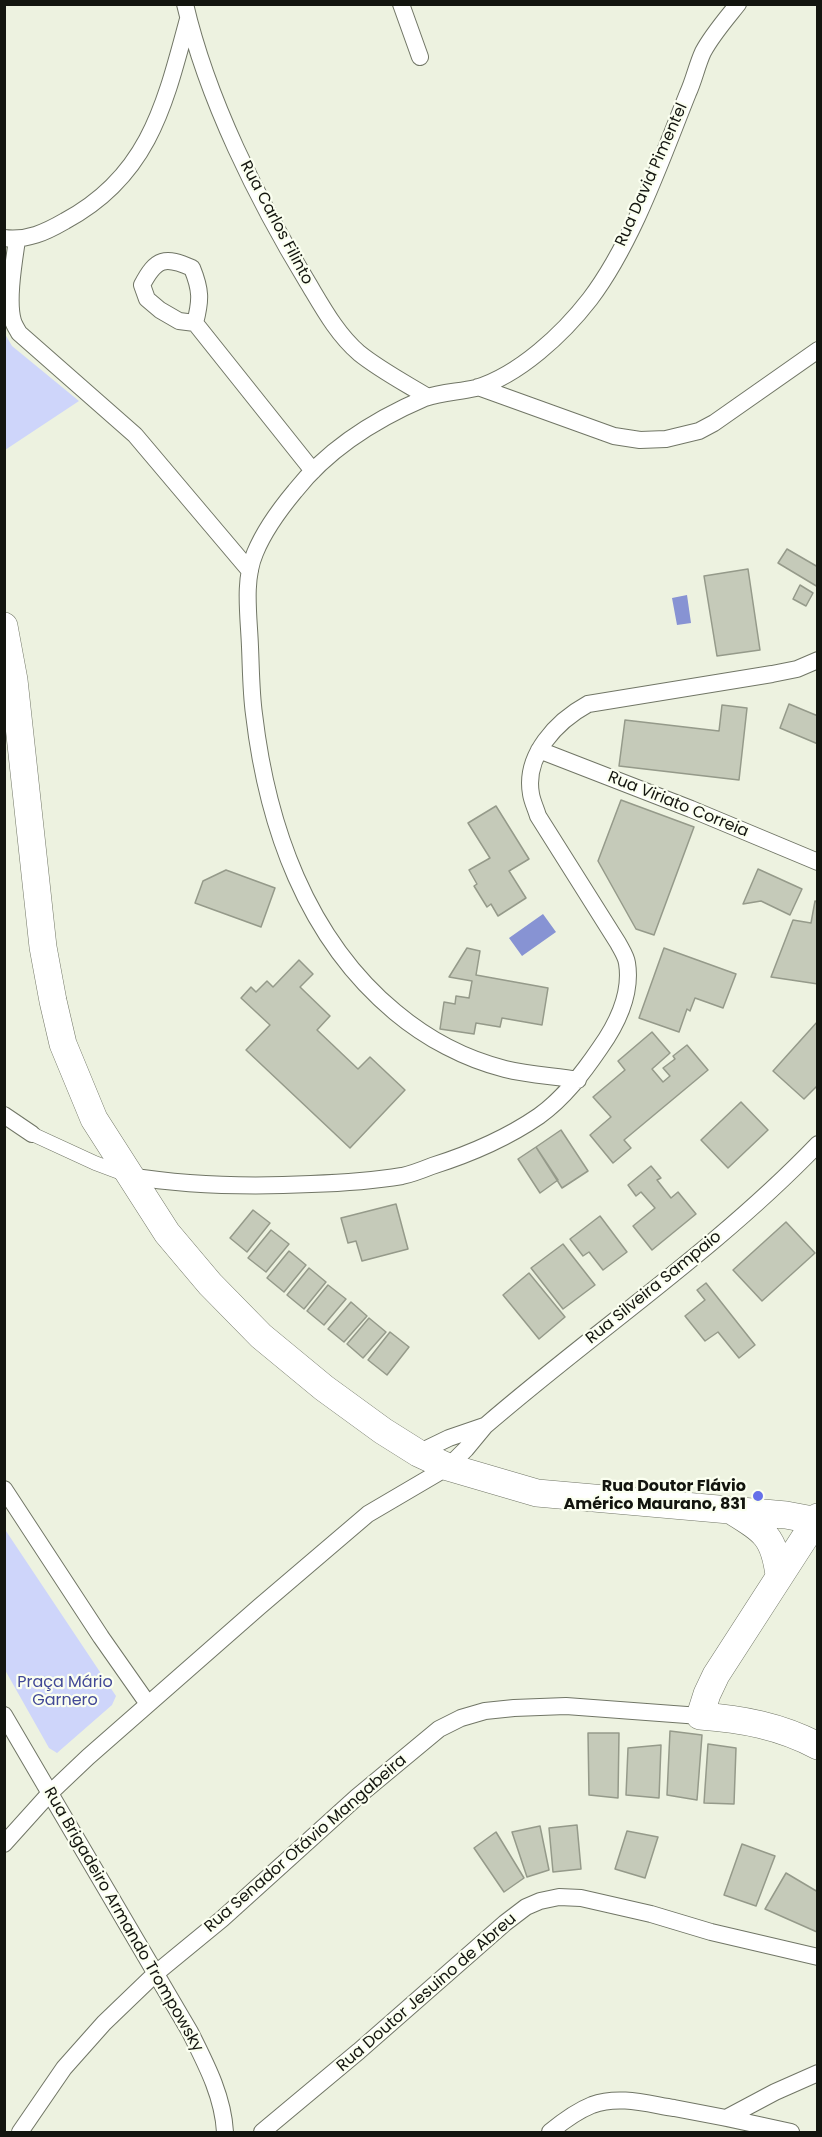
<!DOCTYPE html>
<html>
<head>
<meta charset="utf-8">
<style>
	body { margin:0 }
	#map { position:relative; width:822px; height:2137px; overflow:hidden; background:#edf2e0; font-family:Poppins,sans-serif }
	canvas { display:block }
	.frame { position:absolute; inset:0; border:6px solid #13150f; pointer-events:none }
</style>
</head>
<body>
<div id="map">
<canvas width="822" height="2137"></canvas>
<div class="frame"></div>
</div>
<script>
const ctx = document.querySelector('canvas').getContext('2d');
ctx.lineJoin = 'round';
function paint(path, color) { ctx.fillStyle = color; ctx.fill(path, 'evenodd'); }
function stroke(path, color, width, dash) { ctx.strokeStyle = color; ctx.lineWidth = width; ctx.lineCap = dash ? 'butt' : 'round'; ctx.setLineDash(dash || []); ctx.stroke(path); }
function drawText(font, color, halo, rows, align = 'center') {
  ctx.font = font + ' Poppins,sans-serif'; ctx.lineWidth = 4.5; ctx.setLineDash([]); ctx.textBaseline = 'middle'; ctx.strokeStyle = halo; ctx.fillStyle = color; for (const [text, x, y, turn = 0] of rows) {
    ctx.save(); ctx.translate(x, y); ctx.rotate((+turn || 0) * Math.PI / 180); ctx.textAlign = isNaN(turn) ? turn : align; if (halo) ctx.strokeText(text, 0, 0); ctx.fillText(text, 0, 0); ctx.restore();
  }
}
paint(new Path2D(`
	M5 334 12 346 79 401 5 450Z
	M4 1528 116 1696 112 1705 57 1753 49 1748 5 1670Z`), '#ced5fa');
paint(new Path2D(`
	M687 595 691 623 677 625 672 598Z
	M543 914 556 932 522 956 509 938Z`), '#8793d3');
const building = new Path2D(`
	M787 549 818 567V587L778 563Z
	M748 569 760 650 717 656 704 576Z
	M800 585 813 593 806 606 793 599Z
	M789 704 818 716V744L780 728Z
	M722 705 747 708 739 780 619 766 625 720 719 731Z
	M621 800 694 827 654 935 636 929 598 861Z
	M496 806 529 859 509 871 526 898 498 916 491 904 487 907 474 886 477 884 469 870 490 858 468 823Z
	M758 869 802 889 790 915 761 901 743 904Z
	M226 870 275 888 261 927 195 903 203 881Z
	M815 901 818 902V984L771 977 793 920 811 923Z
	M467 948 480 951 476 975 548 988 542 1025 502 1018 500 1027 476 1023 474 1034 440 1029 444 1002 455 1004 456 996 469 998 472 981 449 977Z
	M664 948 736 974 723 1008 695 998 690 1011 687 1009 679 1032 639 1018Z
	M299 960 313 974 300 987 330 1016 317 1030 358 1069 370 1057 405 1090 350 1148 246 1050 270 1025 241 998 251 987 256 992 267 981 273 987Z
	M818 1021V1085L804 1099 773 1071Z
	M652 1032 670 1053 652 1069 663 1082 670 1076 663 1068 675 1059 673 1056 687 1045 708 1070 624 1140 631 1148 613 1163 590 1135 611 1117 593 1097 625 1070 618 1061Z
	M741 1102 768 1130 728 1168 701 1140Z
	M561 1130 588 1171 562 1188 536 1147Z
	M536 1147 558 1180 540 1193 518 1159Z
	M651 1166 661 1178 657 1180 671 1198 678 1192 696 1214 652 1250 633 1226 655 1208 641 1192 636 1196 628 1185Z
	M396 1204 408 1249 362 1261 356 1241 348 1243 341 1218Z
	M253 1210 270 1223 247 1252 230 1238Z
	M600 1216 627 1252 603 1270 589 1252 583 1256 570 1239Z
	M786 1222 815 1253 762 1301 733 1270Z
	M271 1230 289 1244 266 1272 248 1258Z
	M563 1244 595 1285 563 1309 531 1268Z
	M289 1251 306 1265 284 1292 267 1278Z
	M309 1268 326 1282 304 1309 287 1295Z
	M529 1273 565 1317 539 1339 503 1295Z
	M706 1283 755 1345 739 1358 718 1332 705 1341 685 1316 705 1300 697 1290Z
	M328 1285 346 1299 324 1325 307 1311Z
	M351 1302 367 1316 344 1342 328 1329Z
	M369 1318 386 1332 363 1358 347 1344Z
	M390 1332 409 1347 387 1375 368 1360Z
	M670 1731 702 1735 697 1800 667 1795Z
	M588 1733H619L618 1798 589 1795Z
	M708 1744 736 1748 734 1804 704 1803Z
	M661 1745 659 1798 626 1795 628 1748Z
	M577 1825 581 1869 553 1872 549 1828Z
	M540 1826 549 1870 527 1877 512 1832Z
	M627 1831 658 1837 645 1878 615 1869Z
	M496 1832 524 1878 504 1892 474 1848Z
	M742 1844 775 1856 756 1906 724 1895Z
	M786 1873 818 1892 817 1932 765 1909Z`);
paint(building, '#c5cab9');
stroke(building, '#959a8a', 1.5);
const pedestrian = new Path2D(`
	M32 1134 95 1163 127 1175`);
const minor = new Path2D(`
	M185 4C207 99 258 201 308 283 323 308 337 334 359 353 380 370 405 383 428 397
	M401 4 420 57
	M4 238C27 241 46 232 65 221 149 176 165 104 188 19
	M17 240C14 261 7 301 13 321 14 325 17 329 19 333L135 435 250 571
	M195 323C201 300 201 290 192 268 165 256 156 258 142 285L147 299 160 310 179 321 195 323 313 471
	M478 387 614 436 640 440 666 439 699 431 714 423 818 350
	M539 750 691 809 818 862
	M578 1080C554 1076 529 1075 505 1069 465 1059 426 1038 395 1012 306 938 267 825 254 714 251 692 251 669 250 647 249 617 243 581 255 553 264 531 280 509 295 491 328 449 376 419 425 398 441 392 459 392 476 388 519 375 563 334 590 299 633 242 661 160 688 93 694 80 697 65 703 52 712 35 726 19 738 4
	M4 1115 32 1134
	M129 1176C190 1186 250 1187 311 1184 341 1183 372 1181 402 1176 412 1174 422 1170 432 1166 470 1154 507 1138 539 1116 564 1098 583 1073 600 1048 617 1024 632 994 627 963 626 956 621 949 618 943L538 816C536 809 532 801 531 794 524 755 557 721 588 704L772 674 797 669 818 660
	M418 1453 449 1438 484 1426
	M4 1489 101 1637 148 1704
	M4 1715 190 2032C206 2064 223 2096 225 2132
	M4 1844 49 1794 88 1757 259 1607 368 1514 448 1467 466 1449 485 1426C595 1331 717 1249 818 1144
	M728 2117 775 2092 818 2073
	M20 2132 64 2068 104 2023 155 1974 222 1919 357 1797 439 1729 461 1718 485 1711 514 1708 566 1706 700 1716
	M262 2132 359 2051 505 1923 526 1907 540 1901 559 1897 581 1898 651 1914 711 1932 818 1957
	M550 2132C562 2122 577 2111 592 2105 619 2095 648 2104 674 2108 713 2115 752 2123 791 2132`);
const primary = new Path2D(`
	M4 626 14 680 43 947 53 1001 63 1044 94 1119 167 1233 210 1284 261 1336 324 1388 383 1431 418 1453 448 1467 537 1493 786 1515 818 1521
	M732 1511C765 1531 774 1537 779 1575
	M818 1517 716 1675 707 1694 700 1716C742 1719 780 1726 818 1746`);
stroke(pedestrian, '#717666', 15);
stroke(minor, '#717666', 18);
stroke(primary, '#717666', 28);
stroke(pedestrian, '#fff', 14);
stroke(minor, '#fff', 16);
stroke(primary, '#fff', 27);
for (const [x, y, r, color] of [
	[758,1496,6,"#6570e9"]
]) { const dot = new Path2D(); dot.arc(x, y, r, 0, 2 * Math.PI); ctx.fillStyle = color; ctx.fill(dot); stroke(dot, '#fbfff0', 2); }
drawText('16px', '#13150f', '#fbfff0', [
	["Rua David Pimentel",652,175,-66],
	["Rua Carlos Filinto",276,223,62],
	["Rua Viriato Correia",678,805,22],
	["Rua Silveira Sampaio",654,1288,-39],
	["Rua Senador Otávio Mangabeira",306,1844,-41],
	["Rua Brigadeiro Armando Trompowsky",123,1920,60],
	["Rua Doutor Jesuino de Abreu",427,1993,-41]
]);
drawText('bold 16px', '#13150f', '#fbfff0', [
	["Rua Doutor Flávio",746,1487],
	["Américo Maurano, 831",746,1505]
], 'right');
drawText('16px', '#424997', '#fbfff0', [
	["Praça Mário",65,1683],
	["Garnero",65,1701]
]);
</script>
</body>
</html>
